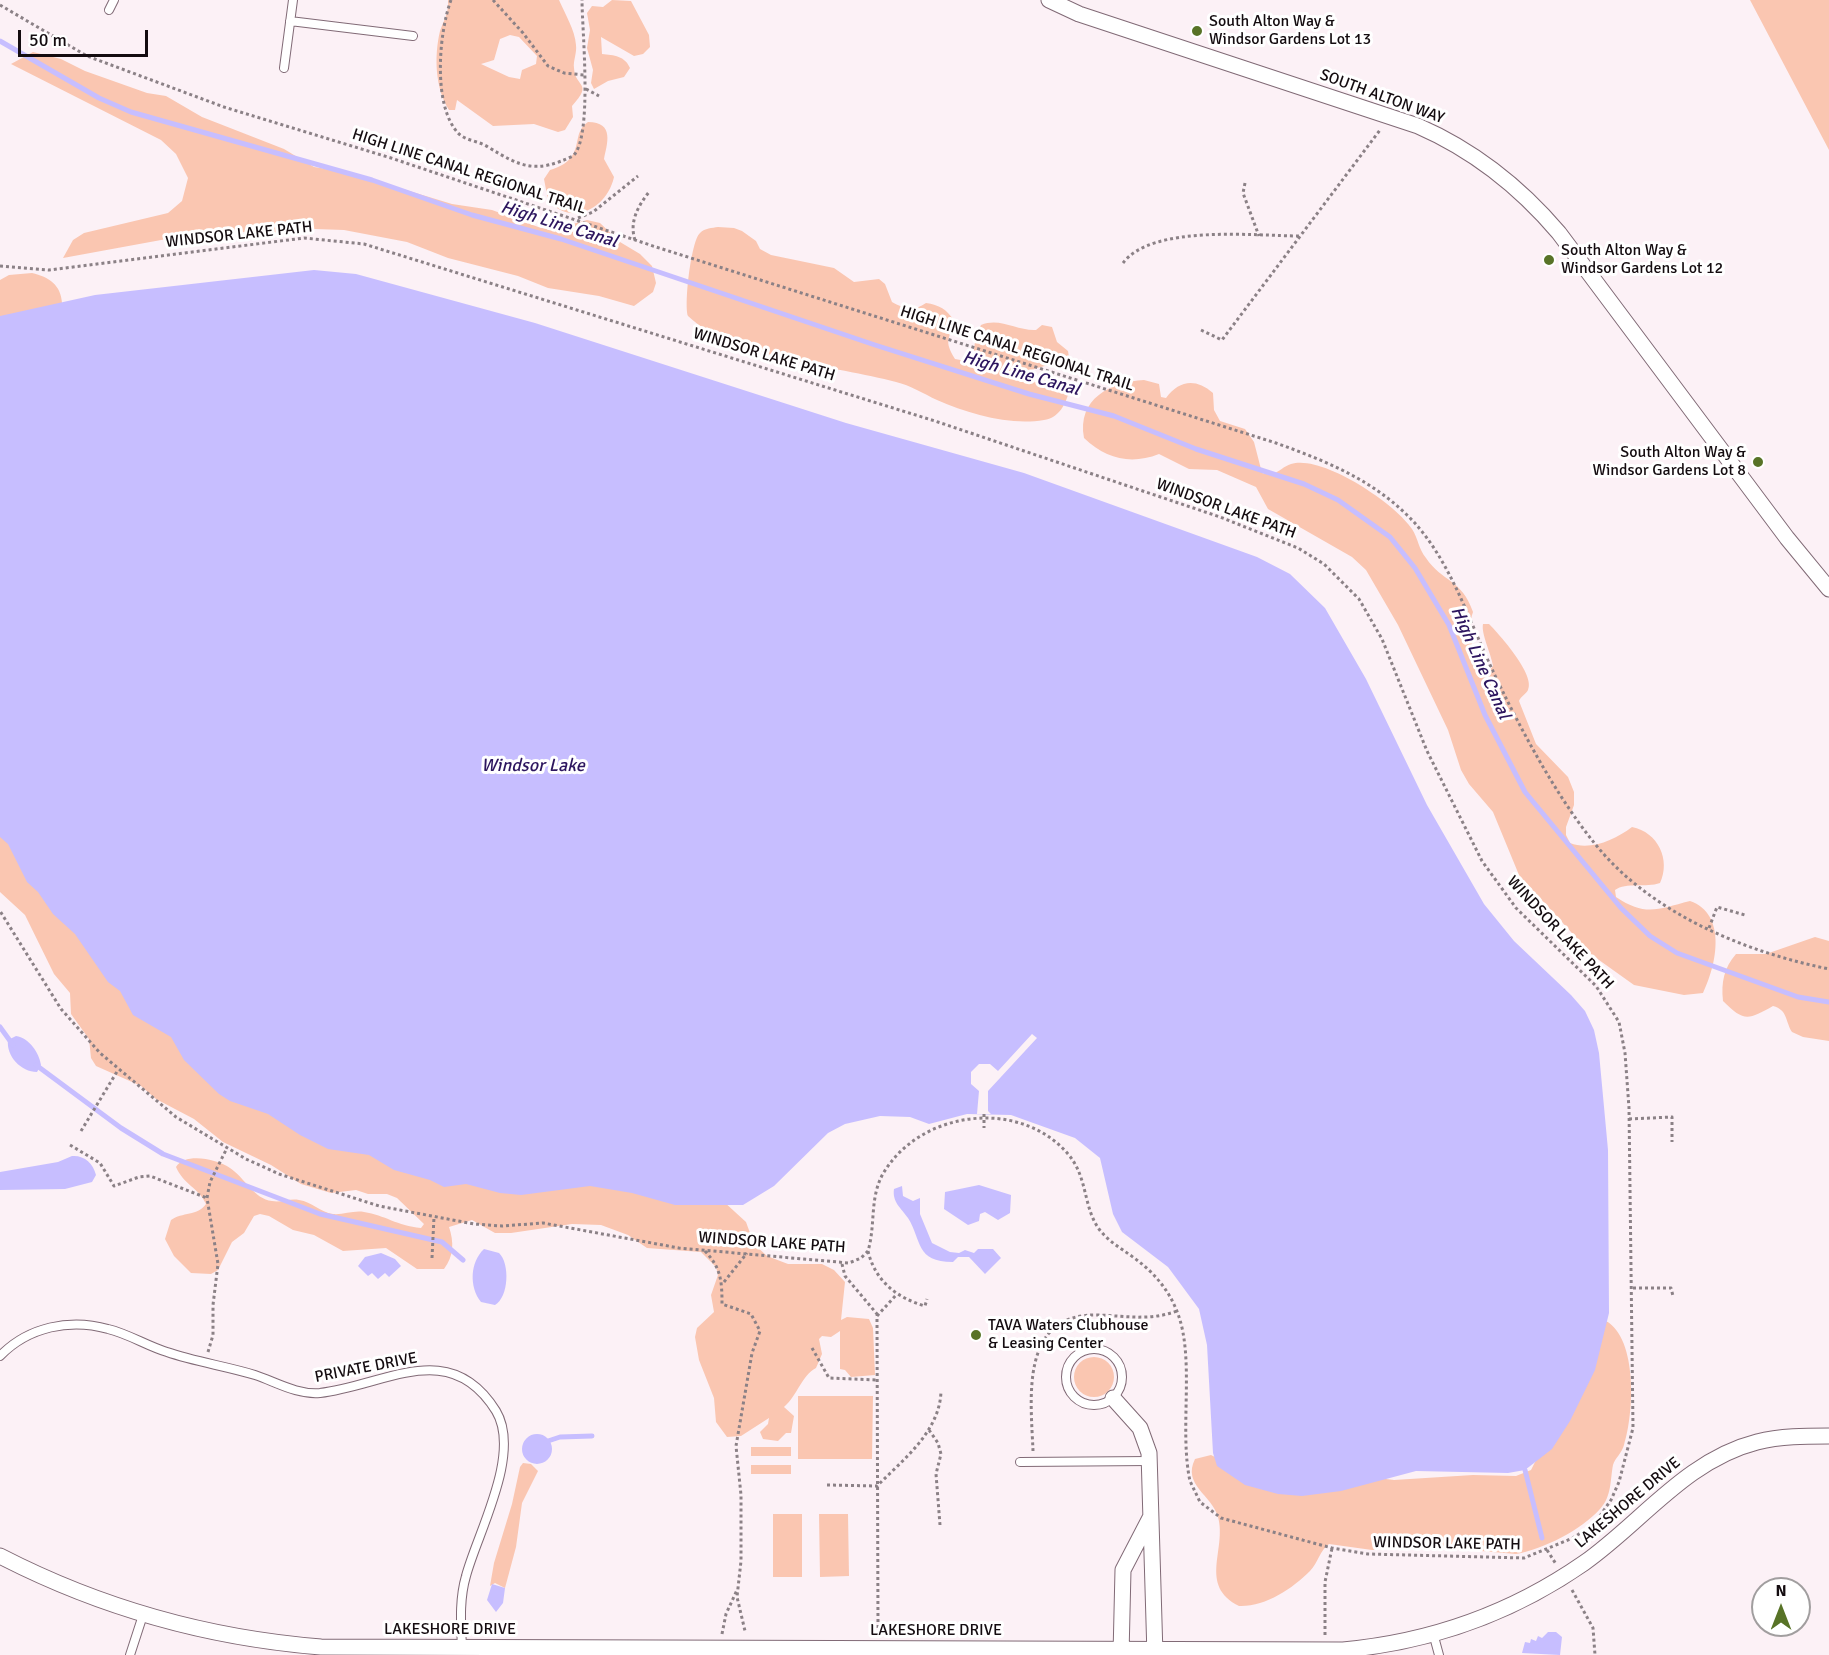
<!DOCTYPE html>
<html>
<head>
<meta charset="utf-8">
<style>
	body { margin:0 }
	#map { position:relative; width:1829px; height:1655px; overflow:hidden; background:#fcf1f6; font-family:Signika,sans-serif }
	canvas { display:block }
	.north { position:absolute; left:1751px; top:1577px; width:60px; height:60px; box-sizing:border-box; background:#fff; border:2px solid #a19e9f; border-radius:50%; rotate:0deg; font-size:16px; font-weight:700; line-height:24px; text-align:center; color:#140c10 }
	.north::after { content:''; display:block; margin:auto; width:21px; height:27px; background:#587327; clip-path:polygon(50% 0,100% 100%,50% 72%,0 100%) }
	.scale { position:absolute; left:18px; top:30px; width:130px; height:27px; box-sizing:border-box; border:3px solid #140c10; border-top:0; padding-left:8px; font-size:18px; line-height:21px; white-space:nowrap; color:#140c10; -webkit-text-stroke:4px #fff; paint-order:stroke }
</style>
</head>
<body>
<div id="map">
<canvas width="1829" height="1655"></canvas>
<div class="north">N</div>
<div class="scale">50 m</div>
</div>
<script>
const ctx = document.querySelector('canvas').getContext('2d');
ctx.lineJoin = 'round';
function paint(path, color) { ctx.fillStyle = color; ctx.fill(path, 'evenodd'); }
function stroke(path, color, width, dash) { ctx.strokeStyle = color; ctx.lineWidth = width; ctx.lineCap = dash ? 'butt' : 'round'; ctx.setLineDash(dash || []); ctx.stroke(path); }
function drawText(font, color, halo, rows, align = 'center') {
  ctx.font = font + ' Signika,sans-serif'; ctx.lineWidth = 6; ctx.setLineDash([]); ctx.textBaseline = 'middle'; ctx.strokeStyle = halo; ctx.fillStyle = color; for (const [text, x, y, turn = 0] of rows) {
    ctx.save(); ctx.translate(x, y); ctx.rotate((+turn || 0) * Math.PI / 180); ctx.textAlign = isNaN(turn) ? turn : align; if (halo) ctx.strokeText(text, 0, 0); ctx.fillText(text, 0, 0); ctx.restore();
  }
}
paint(new Path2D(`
	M448 0H559C565 14 575 30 576 45 577 53 573 61 574 68 575 88 594 82 572 106L573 117 565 130 558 132 534 124 493 126 457 100 455 110H449C435 88 434 56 440 31 444 20 449 13 448 0ZM510 35 519 37 537 56 536 64 522 70 520 79 509 77 481 64 494 60 500 39Z
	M612 0 631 1 649 35 650 47 643 54 634 56 601 37 602 54C614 55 625 56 630 68L624 77 608 81 594 89 591 83 593 70 587 48 590 30 587 13 592 6 603 7Z
	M1750 0H1829V150Z
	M33 52 61 59 85 71 147 93 166 96 202 117 284 149 314 167 347 172 452 204 492 210 541 228 555 229 587 220 600 223 620 242 640 254 652 266 656 283 653 292 634 306 599 296 548 288 518 276 448 258 407 242 344 230 315 229 281 236 243 232 215 233 172 238 63 258 73 240 84 233 168 213 182 201 188 178 176 154 161 140 11 64Z
	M588 122C615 122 607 144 604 159L614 177C607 209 571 227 548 200L544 179 550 170C588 159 569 134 588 122Z
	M718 227 734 228 742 231 756 241 760 249 771 255 834 268 854 282 879 279 885 284 892 302C905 309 913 312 926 303 939 305 947 309 954 321 950 340 943 339 955 359L966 361 973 356 976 335 981 325C1000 317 1017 331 1036 330L1042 325 1052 327 1057 342 1068 351 1069 357C1063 363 1040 366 1029 371L1028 378 1032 383C1046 379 1061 376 1069 391 1066 404 1059 418 1044 420 1010 426 969 414 937 400 924 394 910 385 896 382 837 366 732 358 688 316 684 304 691 241 700 233 705 228 712 228 718 227Z
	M32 273C49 277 61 285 62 303L0 328V280L9 275Z
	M1144 380 1159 384 1161 397 1166 398C1179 380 1196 378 1213 393L1214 410 1220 421 1245 429 1254 442 1262 473 1271 475C1279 472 1284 466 1291 464 1322 454 1396 504 1412 529 1418 538 1419 550 1426 558 1442 582 1462 579 1473 612 1466 632 1472 654 1485 671H1489L1493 666C1491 653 1481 634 1483 624H1489C1499 634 1536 675 1528 690 1526 694 1521 696 1519 701L1536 744 1568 777 1574 792V805L1566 827V835L1570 843C1590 851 1615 840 1632 827 1658 832 1671 860 1660 883 1646 888 1626 882 1615 890L1616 897C1646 917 1658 909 1690 901 1727 914 1717 964 1703 993L1684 995 1634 985 1592 955 1519 875 1493 812 1469 784 1461 770 1448 730 1398 625 1366 570 1352 557 1268 509 1256 487 1217 470 1189 469 1159 454C1131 465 1106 459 1084 438 1077 399 1110 382 1144 380Z
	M0 834 569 1178 723 1201 746 1222 754 1244 767 1256 788 1264H822L834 1270 845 1282 841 1320 847 1317 869 1319 873 1328 875 1375 851 1377 845 1370 840 1369V1331L831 1337 822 1336 819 1339 822 1354 816 1368C802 1375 797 1396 784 1407L794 1416 791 1433H786L778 1441 763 1439 760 1432 768 1424 769 1418 741 1436 727 1437 716 1422 714 1398 699 1360 695 1337 697 1328 714 1312 711 1295 718 1275 716 1267 701 1252 647 1248 628 1235 601 1225 572 1224 511 1233H495L472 1220 449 1227C454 1242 454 1256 444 1269H417L386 1248 343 1251 314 1235 293 1230 269 1216 260 1214 254 1216 244 1233 232 1242 218 1270 211 1274 191 1273 174 1256 165 1239 171 1220C182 1212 198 1216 206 1204 199 1188 183 1184 176 1167 185 1152 217 1159 230 1168 245 1178 254 1199 272 1201 281 1203 290 1198 299 1200 312 1202 320 1212 333 1214 343 1215 354 1210 364 1212 385 1215 397 1226 421 1228L424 1224 397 1198 387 1194H368L356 1190 331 1193 301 1184 271 1165 223 1142 194 1119 156 1099 141 1086 96 1066 91 1058 89 1039 71 1014 70 993 54 974 25 915 0 892Z
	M1815 937 1829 941V1041L1803 1037 1792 1032C1785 1021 1788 1010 1773 1006 1748 1020 1744 1022 1723 1001 1721 982 1724 968 1736 954H1766Z
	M1606 1321C1638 1339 1634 1414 1624 1445 1622 1453 1615 1458 1613 1465 1610 1480 1612 1496 1600 1509 1581 1530 1544 1549 1516 1554L1424 1546 1372 1550 1329 1544C1320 1550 1318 1563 1310 1571 1292 1589 1265 1607 1239 1606 1198 1585 1227 1550 1218 1517 1212 1495 1182 1485 1195 1459L1211 1455 1217 1458 1394 1480 1473 1475 1516 1476 1531 1470Z
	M1074 1377a20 20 0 1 1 40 0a20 20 0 1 1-40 0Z
	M798 1396H873L872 1459H798Z
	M751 1447H791V1456H751Z
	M523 1463 531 1464 538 1471 522 1503 516 1547 505 1588 495 1583 490 1586 494 1563 512 1504 520 1467Z
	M751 1465H791V1474H751Z
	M773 1514H802V1577H773Z
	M819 1514H848L849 1576 820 1577Z`), '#fac6b1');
paint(new Path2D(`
	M314 270 356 274 535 323 846 423 1024 473 1257 557 1290 574 1325 608 1366 679 1427 805 1484 904 1514 941 1571 995 1585 1011 1594 1030 1599 1053 1608 1150 1609 1313 1595 1370 1570 1421 1552 1449 1525 1470 1508 1473 1416 1471 1341 1491 1302 1496 1278 1494 1245 1485 1217 1466 1213 1453 1207 1345 1199 1309 1168 1267 1122 1232 1113 1214 1100 1158 1075 1138 1011 1115 967 1114 929 1124 910 1117 880 1116 845 1124 828 1133 774 1186 743 1205H675L632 1193 590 1186 521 1195 500 1193 466 1184 444 1187 430 1180 394 1170 369 1155 328 1149 300 1135 268 1114 230 1101 219 1094 184 1060 171 1037 133 1015 120 991 108 982 75 934 53 914 38 892 27 882 8 844 0 837V316L95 295Z
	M16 1036C29 1038 39 1052 41 1065L37 1072C21 1072 6 1056 8 1040Z
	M72 1156C84 1155 93 1163 96 1175L92 1182 65 1189 0 1190V1172L58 1162Z
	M979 1185 1011 1195 1010 1213 998 1220 985 1212 980 1214 979 1221 968 1225 944 1209 945 1192Z
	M902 1186 903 1196 913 1201 920 1198V1214L932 1243 950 1252 959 1253 965 1250 974 1253 978 1249H993L1001 1258 985 1274 969 1257H958L953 1262C915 1262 922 1240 908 1218 901 1208 892 1202 894 1189Z
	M484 1249 499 1253C510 1263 509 1297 495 1305L481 1302C469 1287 470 1262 484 1249Z
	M381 1253 395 1259 401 1266 389 1277 385 1273 378 1279 372 1273 368 1276 358 1266 365 1257Z
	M522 1449a15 15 0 1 1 30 0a15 15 0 1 1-30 0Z
	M492 1584 505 1588 503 1603 496 1612 487 1600Z
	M1548 1632H1556L1562 1637 1560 1655 1522 1653 1525 1642 1530 1643 1531 1639 1536 1641 1538 1636 1542 1638Z`), '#c7beff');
paint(new Path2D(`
	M1032 1034 1037 1038 988 1091V1111L991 1114H977L979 1091 971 1084V1072L979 1064H990L998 1071Z`), '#fcf1f6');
stroke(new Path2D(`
	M0 41 99 98 131 112 372 180 472 215 561 239 875 345 1029 394 1114 416 1196 449 1304 484 1338 500 1390 537 1415 568 1449 625 1485 715 1525 792 1621 908 1650 936 1677 953 1798 997 1829 1002
	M0 1027 13 1045
	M36 1065 121 1128 163 1154 320 1214 442 1242 463 1260
	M548 1441 560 1437 592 1436
	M1525 1470 1542 1538`), '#c7beff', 5);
const lane = new Path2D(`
	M109 10 114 0
	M290 21 413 36
	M284 68 293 0
	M1066 1377a28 28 0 1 1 56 0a28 28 0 1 1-56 0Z
	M0 1356C28 1327 70 1318 108 1329 129 1334 147 1346 167 1352 196 1362 226 1366 255 1375 276 1382 297 1395 320 1393 386 1385 450 1337 496 1411 522 1454 477 1534 466 1576 459 1600 461 1624 462 1648
	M1020 1462 1150 1461
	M1433 1633 1439 1655
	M130 1655 143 1615`);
const street = new Path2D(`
	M1049 0 1079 14 1418 126C1473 150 1520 187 1559 233L1787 538 1829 589
	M1113 1398 1140 1428 1149 1453 1155 1655
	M0 1556C101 1608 208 1638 321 1647L1343 1650C1430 1642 1512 1613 1584 1563 1641 1523 1686 1460 1757 1442 1781 1436 1805 1436 1829 1436
	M1121 1655 1123 1570 1150 1518`);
stroke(lane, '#816a76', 10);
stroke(street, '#816a76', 17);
stroke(new Path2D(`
	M451 0C439 32 432 107 459 134 467 141 479 141 488 147 521 167 535 174 573 156 593 138 582 30 582 0
	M493 0 523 33 548 66 564 73 584 75
	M0 5 87 56 224 107 391 158 656 247 1276 443C1323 460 1369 478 1406 514 1448 554 1467 616 1491 667 1519 727 1566 816 1612 863 1668 920 1751 953 1829 969
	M586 89 599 96
	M1245 183 1243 193 1259 236
	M578 218 593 212 638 176
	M635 240C629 222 638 206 649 192
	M1123 263C1152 224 1256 236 1300 236
	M0 266 49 270 304 238 364 244 935 421 1220 517 1298 548 1324 564 1359 599 1382 639 1427 751 1482 861 1516 908 1596 986 1619 1022 1625 1053 1629 1108 1633 1428 1619 1482 1611 1500 1595 1523 1573 1538 1524 1558 1368 1554 1332 1548 1221 1518 1200 1502 1190 1481C1179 1431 1195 1360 1178 1314 1169 1289 1152 1270 1130 1255 1119 1247 1107 1240 1099 1229 1083 1207 1088 1177 1068 1154 1020 1098 922 1110 884 1172 869 1197 876 1224 868 1251L861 1258 849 1263 679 1248 543 1223 502 1226 474 1224 379 1206 279 1174 246 1159 176 1117 100 1053 61 1009 0 911
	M1201 330 1222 340 1380 130
	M1709 928 1717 907 1745 915
	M984 1114V1128
	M1629 1119 1672 1117V1142
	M81 1131 118 1070
	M70 1145 100 1163 114 1186 139 1177 150 1176 207 1198
	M705 1251C721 1268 722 1281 722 1304L751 1314 760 1331 752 1353 736 1446 741 1495V1561L737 1597 745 1631
	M868 1251C875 1281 897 1298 925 1306L927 1299
	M432 1258 434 1217
	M842 1264 845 1276 877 1314
	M724 1282 747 1253
	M1633 1288H1671L1673 1296
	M812 1348 829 1378 877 1380
	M208 1352 213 1335V1305L218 1264 207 1198 210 1182 227 1148
	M929 1430 938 1443 941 1454 936 1474 940 1525
	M1033 1451C1031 1398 1019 1312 1099 1315 1126 1316 1150 1321 1177 1311
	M827 1485 877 1486C904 1459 940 1431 941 1391
	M1547 1550 1556 1564
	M1572 1590 1593 1628 1595 1655
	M878 1628 877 1316 897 1294
	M722 1634 726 1614 737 1590
	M1325 1635V1582L1332 1548`), '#8b8186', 3, [3, 3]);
stroke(lane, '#fff', 8);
stroke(street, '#fff', 15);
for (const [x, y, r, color] of [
	[1197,31,6,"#587327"],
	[1549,260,6,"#587327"],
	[1758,462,6,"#587327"],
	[976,1335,6,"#587327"]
]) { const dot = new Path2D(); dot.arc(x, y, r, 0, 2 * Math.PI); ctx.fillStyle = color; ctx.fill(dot); stroke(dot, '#fff', 2); }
drawText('16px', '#140c10', '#fff', [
	["South Alton Way &",1209,22],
	["Windsor Gardens Lot 13",1209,40],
	["South Alton Way &",1561,251],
	["Windsor Gardens Lot 12",1561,269],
	["South Alton Way &",1746,453,"right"],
	["Windsor Gardens Lot 8",1746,471,"right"],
	["TAVA Waters Clubhouse",988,1326],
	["& Leasing Center",988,1344]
], 'left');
drawText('16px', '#140c10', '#fff', [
	["SOUTH ALTON WAY",1382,97,20],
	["HIGH LINE CANAL REGIONAL TRAIL",469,172,18],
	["WINDSOR LAKE PATH",239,235,-6],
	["HIGH LINE CANAL REGIONAL TRAIL",1017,349,18],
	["WINDSOR LAKE PATH",764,355,17],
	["WINDSOR LAKE PATH",1226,509,20],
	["WINDSOR LAKE PATH",1560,933,47],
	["WINDSOR LAKE PATH",772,1243,4],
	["PRIVATE DRIVE",366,1368,-11],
	["LAKESHORE DRIVE",1628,1503,-40],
	["WINDSOR LAKE PATH",1447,1544,1],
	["LAKESHORE DRIVE",450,1630],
	["LAKESHORE DRIVE",936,1631]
]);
drawText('italic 18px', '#2d165f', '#fff', [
	["High Line Canal",559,225,17],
	["High Line Canal",1021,374,16],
	["High Line Canal",1480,663,66],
	["Windsor Lake",533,766]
]);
</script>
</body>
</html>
